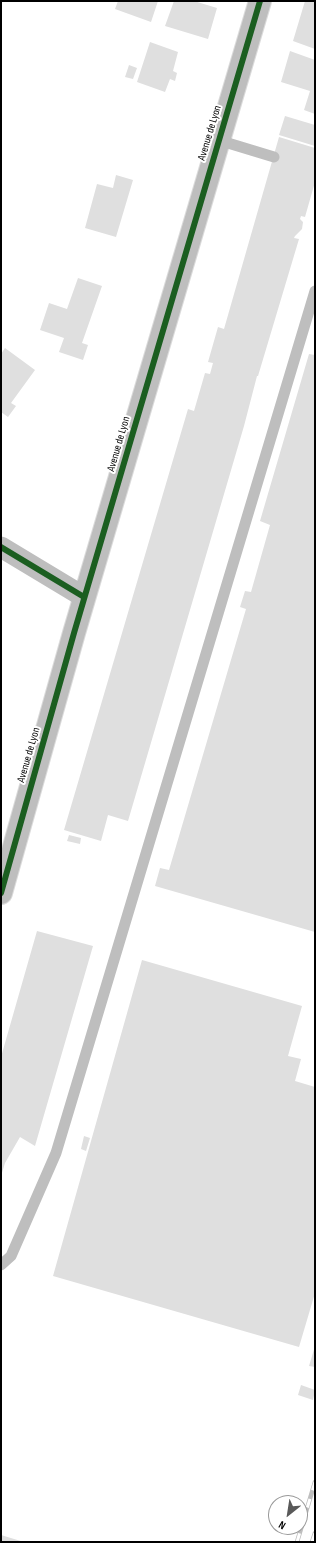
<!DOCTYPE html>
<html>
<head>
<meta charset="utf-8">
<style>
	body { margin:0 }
	#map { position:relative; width:316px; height:1543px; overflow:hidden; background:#fff; font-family:"Sofia Sans Condensed",sans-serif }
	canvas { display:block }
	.frame { position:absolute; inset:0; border:2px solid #000; pointer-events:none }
	.north { position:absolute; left:268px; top:1495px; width:40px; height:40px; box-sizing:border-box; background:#fff; border:1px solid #999; border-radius:50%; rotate:210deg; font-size:11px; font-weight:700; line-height:16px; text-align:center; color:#000 }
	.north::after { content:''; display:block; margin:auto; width:14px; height:18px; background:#595959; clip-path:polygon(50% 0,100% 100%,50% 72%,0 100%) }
</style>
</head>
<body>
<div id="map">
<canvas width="316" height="1543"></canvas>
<div class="frame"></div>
<div class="north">N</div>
</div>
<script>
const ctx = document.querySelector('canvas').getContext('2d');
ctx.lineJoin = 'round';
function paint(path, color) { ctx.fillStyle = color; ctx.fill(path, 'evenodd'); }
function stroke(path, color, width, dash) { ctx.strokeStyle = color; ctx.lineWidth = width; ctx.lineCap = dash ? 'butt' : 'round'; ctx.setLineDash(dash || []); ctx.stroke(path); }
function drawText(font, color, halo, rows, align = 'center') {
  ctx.font = font + ' "Sofia Sans Condensed",sans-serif'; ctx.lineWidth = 4; ctx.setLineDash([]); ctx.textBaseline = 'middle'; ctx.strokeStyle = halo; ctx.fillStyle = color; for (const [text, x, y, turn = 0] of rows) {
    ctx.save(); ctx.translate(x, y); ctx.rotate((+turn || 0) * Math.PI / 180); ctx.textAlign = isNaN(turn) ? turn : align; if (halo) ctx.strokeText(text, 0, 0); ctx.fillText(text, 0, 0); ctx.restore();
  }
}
paint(new Path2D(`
	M118 1H158L151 22 115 9Z
	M174 1H194L217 8 208 39 165 26Z
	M305 1H315V49L293 41Z
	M150 42 178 52 173 71 177 73 175 81 170 79 165 92 137 82Z
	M290 51 315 60V114L304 110 310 91 281 82Z
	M129 65 137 68 133 79 125 77Z
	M285 116 315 125V146L279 135Z
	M279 137 315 148V182L305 217 301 216 300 219 303 222 302 229 295 236 294 238 299 239 258 376H257L244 426 128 821 108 815 101 841 64 830 188 409 194 411 205 373 210 374 213 363 208 362 218 327 224 329Z
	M116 175 133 180 116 237 85 228 97 184 113 188Z
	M78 278 102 286 82 343 88 345 83 360 59 352 64 338 40 330 49 303 67 309Z
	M5 348 35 370 11 403 16 406 8 417 1 412V354Z
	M309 354 315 355V932L155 886 160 868 169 870 246 609 240 607 245 591 251 592 270 525 260 521Z
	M69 835 81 838 80 844 67 841Z
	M37 931 93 946 35 1146 20 1137 5 1163 1 1176V1057Z
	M142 960 302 1006 288 1056 301 1059 295 1081 315 1087V1293L299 1347 53 1276Z
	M84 1136 90 1138 86 1151 81 1149Z
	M315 1346V1367L309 1366Z
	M301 1385 315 1390 313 1400 298 1395Z
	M1 1535 24 1542H1Z`), '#dfdfdf');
const primary = new Path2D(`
	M1 893 74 633 260 1`);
stroke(primary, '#dbdbdb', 24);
stroke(new Path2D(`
	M218 140 274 157
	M1 1265 11 1256 56 1153 315 291`), '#bebebe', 11);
stroke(new Path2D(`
	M1 547 84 597`), '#bebebe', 21);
stroke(primary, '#bebebe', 22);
const rail = new Path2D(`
	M297 1542 315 1482
	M312 1542 315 1533`);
stroke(rail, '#bebebe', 4.5);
stroke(rail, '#fff', 3, [9]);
stroke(new Path2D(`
	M1 547 84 597
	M1 893 74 633 260 1`), '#1b5e20', 6);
drawText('11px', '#000', '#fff', [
	["Avenue de Lyon",210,133,-73],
	["Avenue de Lyon",119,444,-74],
	["Avenue de Lyon",29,755,-74]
]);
</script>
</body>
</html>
